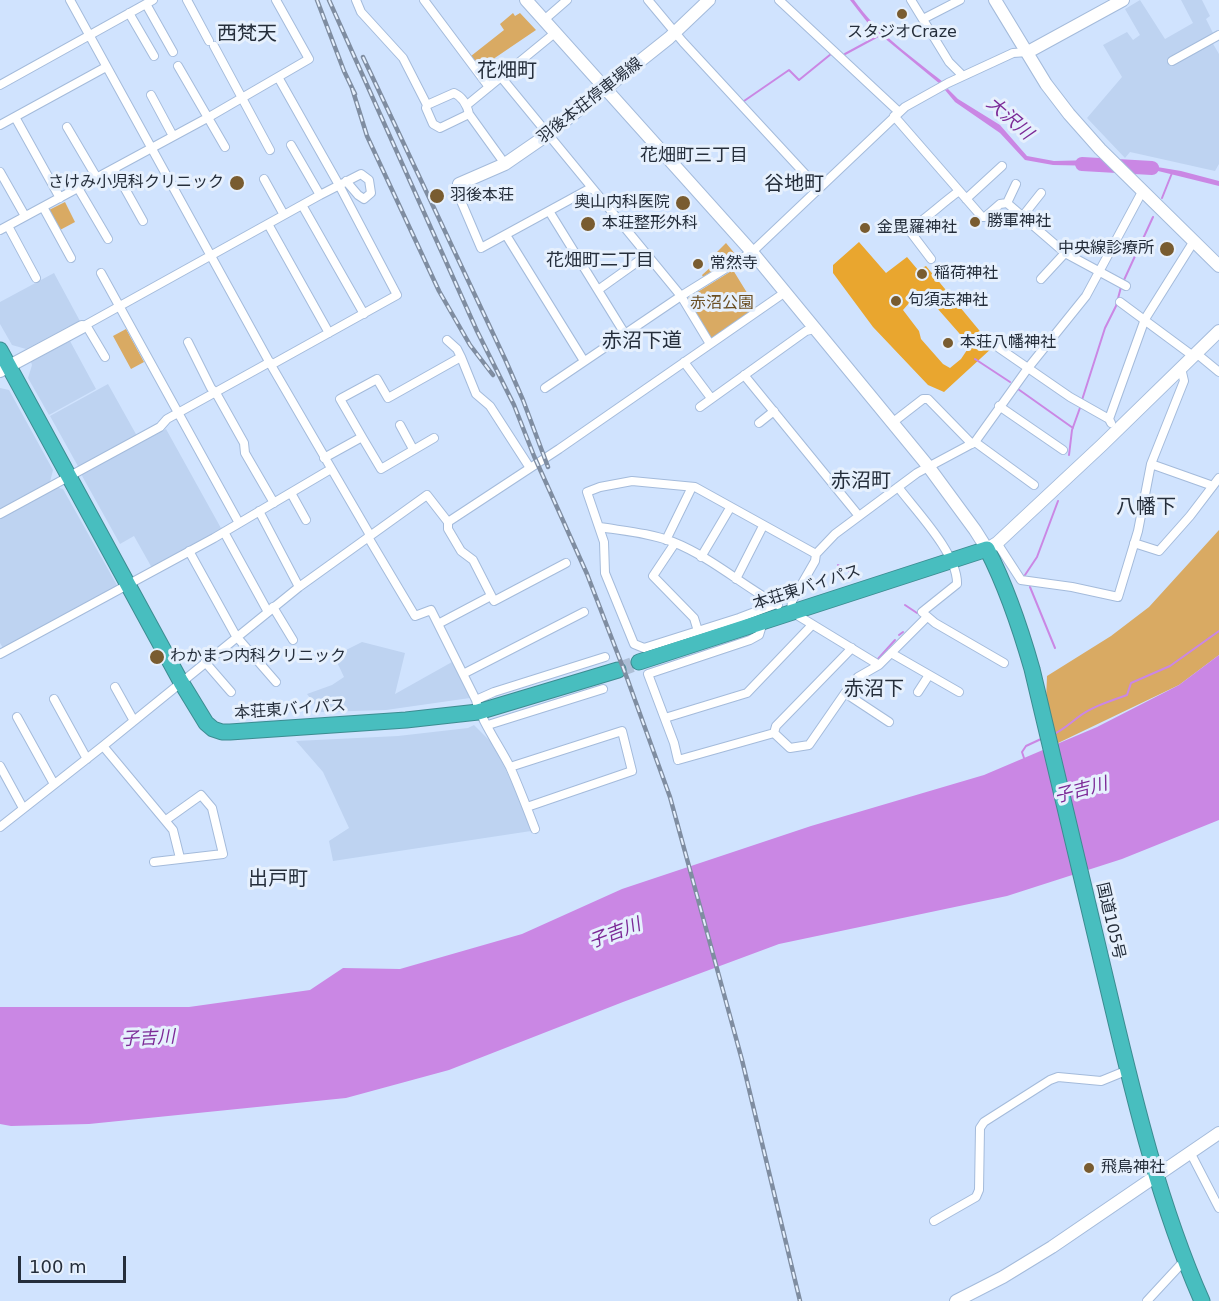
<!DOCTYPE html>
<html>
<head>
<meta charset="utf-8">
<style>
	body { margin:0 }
	#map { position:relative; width:1219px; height:1301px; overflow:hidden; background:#d0e3fe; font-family:"DejaVu Sans",sans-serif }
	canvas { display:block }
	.scale { position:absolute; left:18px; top:1256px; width:108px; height:27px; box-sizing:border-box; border:3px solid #252e3b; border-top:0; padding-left:8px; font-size:18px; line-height:21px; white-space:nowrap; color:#252e3b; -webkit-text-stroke:4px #e6f0fd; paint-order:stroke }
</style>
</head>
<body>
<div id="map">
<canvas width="1219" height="1301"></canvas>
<div class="scale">100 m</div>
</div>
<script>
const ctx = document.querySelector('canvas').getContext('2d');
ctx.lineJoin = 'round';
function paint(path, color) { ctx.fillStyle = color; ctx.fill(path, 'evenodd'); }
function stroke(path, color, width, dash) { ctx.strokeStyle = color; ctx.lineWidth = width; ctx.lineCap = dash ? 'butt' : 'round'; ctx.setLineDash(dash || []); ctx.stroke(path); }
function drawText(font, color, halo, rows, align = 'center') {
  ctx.font = font + ' "DejaVu Sans","Noto Sans JP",sans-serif'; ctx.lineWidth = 6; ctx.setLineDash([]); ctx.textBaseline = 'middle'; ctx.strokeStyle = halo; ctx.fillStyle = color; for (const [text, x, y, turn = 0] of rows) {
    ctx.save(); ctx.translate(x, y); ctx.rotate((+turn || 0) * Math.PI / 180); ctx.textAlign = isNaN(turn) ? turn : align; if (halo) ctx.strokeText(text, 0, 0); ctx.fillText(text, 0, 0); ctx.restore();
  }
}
paint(new Path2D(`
	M1140 0 1165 39 1193 23 1181 0H1202L1210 16 1206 19 1216 39 1212 42 1219 54V164L1215 171 1130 152 1125 158 1087 118 1122 77 1103 45 1127 32 1133 40 1140 35 1125 9Z
	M54 273 81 323 69 326 26 349 12 345 0 324V302Z
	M70 341 96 389 49 415 28 378 32 365 31 362Z
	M108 384 137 436 79 468 50 416Z
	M0 388 9 390 53 470 50 482 0 510Z
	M166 429 222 530 152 568 134 536 120 544 81 474Z
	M56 487 63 489 118 587 4 650 0 643V517Z
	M362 642 405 653 395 694 452 662 470 698 386 710 321 712 307 694 332 685 344 677 334 656Z
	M474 725 494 745 520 800 531 831 333 861 329 841 349 828 323 772 296 741 398 736 468 728Z`), '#bed3f1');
paint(new Path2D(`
	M513 13 515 16 520 13 536 30 480 68 471 56 504 30 500 24Z
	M65 202 75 222 60 230 49 210Z
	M726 243 736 255 703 277 702 275 712 266 708 261Z
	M733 270 757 309 713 338 709 337 687 303 688 298Z
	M126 329 144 362 131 369 113 336Z
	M1219 530V655L1179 685 1056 744 1046 701 1047 676 1111 636 1149 607Z`), '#d9aa63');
paint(new Path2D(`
	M859 242 886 273 907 257 918 270 926 266 993 347 944 392 928 385 873 327 833 273V265ZM923 292 966 341 967 350 961 359 950 368 943 364 921 339 919 331 903 310 918 293Z`), '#e9a62f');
paint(new Path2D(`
	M850 0H854C877 33 912 57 943 82L940 84 871 27Z
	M948 89 958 99 1000 125 1027 156 1054 161 1095 160 1101 166 1053 165 1025 160 1000 133 955 102 945 90Z
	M1133 163 1181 171 1219 181V186L1150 169H1138Z
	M1219 655V820L1122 859 1007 896 779 944 623 1002 449 1070 346 1098 89 1124 11 1126 0 1124V1007H189L310 990 343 968 400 969 522 934 622 889 811 826 984 775 1097 727 1179 685Z`), '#ca87e4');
stroke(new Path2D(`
	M845 54 882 34
	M744 101 789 70 799 80 831 54
	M1162 198 1172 173
	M1124 280 1153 217
	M975 359 1010 382
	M1018 389 1073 428
	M1082 400 1105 328 1116 306 1121 287
	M1069 455 1072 430 1081 405
	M838 565 860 578
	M1025 575 1037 557 1058 501
	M1030 587 1055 648
	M905 605 917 613
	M899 635 903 632
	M877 660 895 640
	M1052 735C1063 730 1068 725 1077 718 1091 707 1110 701 1127 695L1131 683 1170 666 1219 631
	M1024 758 1022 752 1026 746 1041 739`), '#ca87e4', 2);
stroke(new Path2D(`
	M1082 164 1152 168`), '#ca87e4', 14);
stroke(new Path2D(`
	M618 670 639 662`), '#aebfd7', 15, [15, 8]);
const street = new Path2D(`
	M70 0 271 365 370 535
	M187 0 209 41
	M356 0 361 12 403 58 427 105 426 108 433 124 440 128 469 114
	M424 0 489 87
	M648 0 683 42 818 188
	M779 0 899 112
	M911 0 949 62 963 76
	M146 4 173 52
	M129 13 154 56
	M923 19 960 0
	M544 20 567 0
	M214 46 270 150
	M1172 61 1219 35
	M178 66 225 147
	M501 77 681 296 710 344
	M0 85 153 0
	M151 95 173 136
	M427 105 454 93C463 97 467 105 469 114L505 164
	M467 105 556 32
	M894 116 982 217H985L1000 204 1007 203 1065 253 1126 286
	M15 117 60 198
	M0 125 106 67
	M67 127 97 178
	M291 145 320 195
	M114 169 143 221
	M0 172 25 216
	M264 179 284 215
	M459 184 458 194 481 248 591 188
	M78 188 108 239
	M966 199 1002 166
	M1007 203 1016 184
	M302 205 364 314
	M43 207 71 258
	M549 211 625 334
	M1022 217 1041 193
	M268 224 329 333
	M8 226 36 278
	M0 230 209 117 309 59 276 0
	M506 235 584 361
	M931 259 909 230C927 218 941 204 959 191
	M101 273 239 523
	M1041 279 1065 253
	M598 290 647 255
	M1120 302 1193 356
	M86 325 105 357
	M82 327 320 195 361 174 369 180 371 193 364 199 358 195 346 181
	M188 342 211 388 216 393 244 443 245 453 274 503
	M999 348 1070 397 1109 419 1111 423
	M1196 353 1219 372
	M461 357 476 394 490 406 530 468
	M684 362 711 398
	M271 365 397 295 339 185 278 77
	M744 375 859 516
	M545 388 681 296 752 252 905 107 948 83 1013 53 1028 52
	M999 406 1063 450
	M700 407 806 331 814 329
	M1109 419 1145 319 1194 241
	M759 423 774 411
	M892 423 923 399H928L972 444
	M400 425 413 449
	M362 437 381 469 434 438
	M975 442 1034 485
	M324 458 362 437 340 399 377 379 388 398 461 357 457 349 447 340
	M1151 464 1213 486
	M898 487C916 511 958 554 957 584L922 612 935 623 1004 663
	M291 493 306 520
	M259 511 299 587
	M0 514 160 427 167 419 270 362
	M448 522 559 449 784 293
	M600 527C624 531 650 533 673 542 711 557 743 586 778 605
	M224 532 268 612
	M368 537 415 616 431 610 476 700C480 719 500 747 510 767 519 787 527 808 535 829
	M666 540 692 487
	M675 543 653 576 694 618 698 631
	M997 543 1021 580 1072 587 1118 597 1138 531 1151 464 1184 381 1181 368
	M1134 543 1159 551 1190 516 1219 478
	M189 551 236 636 276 682
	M701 557 730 508
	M736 579 763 526
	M776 604 739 618 644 648 634 644 605 573 604 542 587 492 600 487 632 481 695 487 816 554
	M273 607 293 640
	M791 611 792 601 815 561 816 554 835 534 917 473 975 442 1028 368 1086 296 1143 190
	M792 612 879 665
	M763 622 759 635 750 640 648 674 674 743 678 760 774 733 776 726 852 648
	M438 624 491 596
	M891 653 959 692
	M0 654 214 538 331 469
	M205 662 231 692
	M463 674 584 612
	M115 687 134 721
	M918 692 929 675
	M845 693 889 722
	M54 699 87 759
	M476 700 494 692 605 657
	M17 717 54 784
	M665 718 747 693 812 625
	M488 725 603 689
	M774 733 790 748 809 745 845 693 858 677 879 665 927 617
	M103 746 173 830 180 858
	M0 766 23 808
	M510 767 622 731 632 771 527 807
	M0 827 103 746 299 587 427 495 448 522V529L461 551 473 560 494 601 566 563
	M154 862 223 854 212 808 201 795 166 820
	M1190 1152 1219 1208
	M934 1221 976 1197 979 1190 980 1128 984 1122 1050 1080 1058 1077 1101 1081 1128 1070
	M1147 1301 1184 1261`);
const secondary = new Path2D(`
	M526 0 752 252 928 466 975 530 987 549 997 543 1102 445 1219 331
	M995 0 1046 84 1069 114 1100 149 1219 266
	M1028 52 1123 0
	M459 184 505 164 547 135 669 38 709 0
	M0 371 82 327
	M956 1301 1003 1277 1052 1247 1219 1133`);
const highway = new Path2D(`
	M0 350 181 682 206 723 213 729 222 732H230L406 720 478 712 618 670
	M639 662 987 549C1007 588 1020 627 1032 669 1058 780 1084 891 1111 1001 1135 1102 1160 1206 1202 1301`);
stroke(street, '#a4bbdb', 10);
stroke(secondary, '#a4bbdb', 14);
stroke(highway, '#3c8c91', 17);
stroke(street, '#fff', 8);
stroke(secondary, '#fff', 12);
stroke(highway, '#48bebf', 15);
const rail = new Path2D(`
	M317 0 344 71 355 94
	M329 0 477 331 514 405 534 456 587 574 627 678 670 797 742 1060 800 1301
	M363 57 505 359 523 400 548 467
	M352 88 367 136 439 291 470 345 493 375`);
stroke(rail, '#7f8da1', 4.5);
stroke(rail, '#e6f0fd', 2, [7]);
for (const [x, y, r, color] of [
	[902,14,6,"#795c30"],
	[237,183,8,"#795c30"],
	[437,196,8,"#795c30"],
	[683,203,8,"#795c30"],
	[975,222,6,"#795c30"],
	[588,224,8,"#795c30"],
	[865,228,6,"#795c30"],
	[1167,249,8,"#795c30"],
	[698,264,6,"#795c30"],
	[922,274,6,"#795c30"],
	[896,301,6,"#795c30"],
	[948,343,6,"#795c30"],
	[157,657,8,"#795c30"],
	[1089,1168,6,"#795c30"]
]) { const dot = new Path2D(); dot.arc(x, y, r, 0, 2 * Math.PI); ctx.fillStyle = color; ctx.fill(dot); stroke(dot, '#e6f0fd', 2); }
drawText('16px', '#252e3b', '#e6f0fd', [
	["スタジオCraze",902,33,"center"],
	["さけみ小児科クリニック",224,183,"right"],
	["羽後本荘",450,196],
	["奥山内科医院",670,203,"right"],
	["勝軍神社",987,222],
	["本荘整形外科",602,224],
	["金毘羅神社",877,228],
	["中央線診療所",1154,249,"right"],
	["常然寺",710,264],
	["稲荷神社",934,274],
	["句須志神社",908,301],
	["本荘八幡神社",960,343],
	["わかまつ内科クリニック",170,657],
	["飛鳥神社",1101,1168]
], 'left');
drawText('16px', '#252e3b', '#e6f0fd', [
	["羽後本荘停車場線",590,101,-38],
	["本荘東バイパス",807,588,-18],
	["本荘東バイパス",290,710,-4],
	["国道105号",1110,921,77]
]);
drawText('16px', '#6a4e22', '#e6f0fd', [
	["赤沼公園",722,304]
]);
drawText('italic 18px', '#7c2a97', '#e6f0fd', [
	["大沢川",1009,119,41],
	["子吉川",1081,791,-15],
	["子吉川",615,934,-21],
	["子吉川",148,1039,-3]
]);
drawText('18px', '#252e3b', '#e6f0fd', [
	["花畑町三丁目",694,156],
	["花畑町二丁目",600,261]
]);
drawText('20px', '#252e3b', '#e6f0fd', [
	["西梵天",247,35],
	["花畑町",507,72],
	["谷地町",794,185],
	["赤沼下道",642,342],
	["赤沼町",861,482],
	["八幡下",1146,508],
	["赤沼下",874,690],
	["出戸町",278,880]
]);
</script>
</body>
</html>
